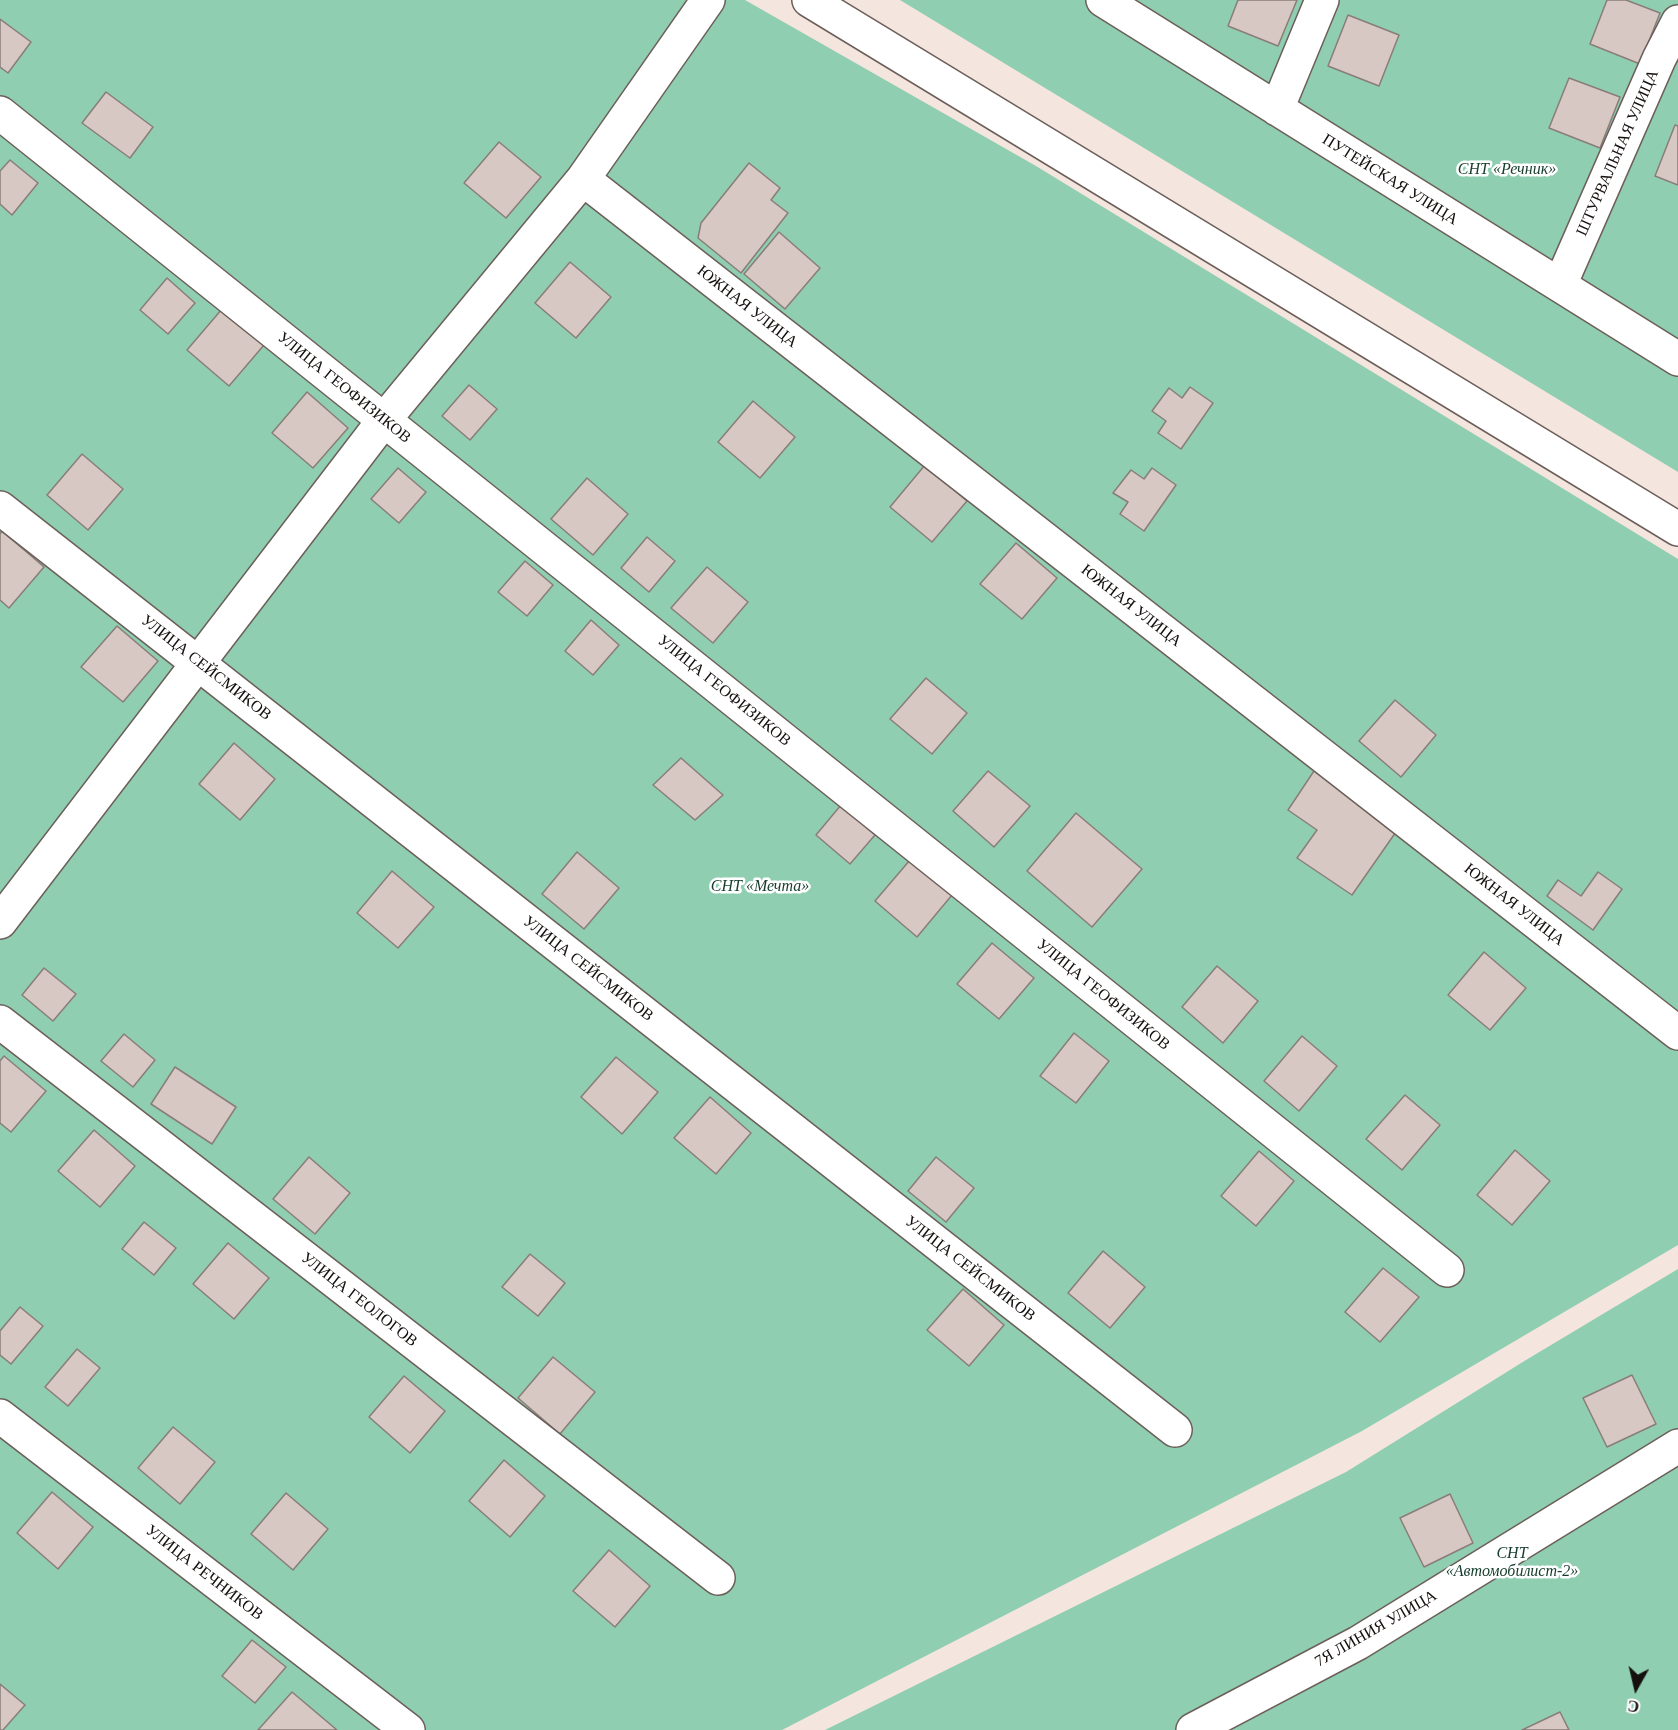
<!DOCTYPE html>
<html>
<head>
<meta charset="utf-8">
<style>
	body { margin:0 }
	#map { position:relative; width:1678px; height:1730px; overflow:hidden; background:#f4e5df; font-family:"Times New Roman",serif }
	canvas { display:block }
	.north { position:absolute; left:1606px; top:1658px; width:60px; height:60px; -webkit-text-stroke:4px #fff; paint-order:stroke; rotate:188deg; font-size:16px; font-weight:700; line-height:24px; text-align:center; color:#15100e }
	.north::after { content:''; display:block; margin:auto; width:21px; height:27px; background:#15100e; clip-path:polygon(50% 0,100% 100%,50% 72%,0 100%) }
</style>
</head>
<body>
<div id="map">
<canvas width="1678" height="1730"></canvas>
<div class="north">С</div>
</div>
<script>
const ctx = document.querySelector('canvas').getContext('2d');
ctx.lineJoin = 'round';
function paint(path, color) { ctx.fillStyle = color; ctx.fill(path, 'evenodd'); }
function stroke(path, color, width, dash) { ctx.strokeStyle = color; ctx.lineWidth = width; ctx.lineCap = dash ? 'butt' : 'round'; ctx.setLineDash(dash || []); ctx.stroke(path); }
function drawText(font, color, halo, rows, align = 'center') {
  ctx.font = font + ' "Times New Roman",serif'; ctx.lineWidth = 5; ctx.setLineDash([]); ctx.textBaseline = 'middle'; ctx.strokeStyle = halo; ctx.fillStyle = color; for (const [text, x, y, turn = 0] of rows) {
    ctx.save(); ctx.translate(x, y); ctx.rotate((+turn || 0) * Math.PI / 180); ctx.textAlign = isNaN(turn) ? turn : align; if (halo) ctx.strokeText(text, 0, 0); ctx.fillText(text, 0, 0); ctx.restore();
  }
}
paint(new Path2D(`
	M0 0H745L1036 166 1678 559V1245L1362 1431 782 1730H0Z
	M900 0H1678V472Z
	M1678 1269V1730H825L1346 1472 1526 1360Z`), '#8fceb1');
const building = new Path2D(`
	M1238 0H1297L1278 46 1228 26Z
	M1607 0H1626L1660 13 1640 64 1590 44Z
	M1348 15 1399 35 1379 86 1328 66Z
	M0 19 31 42 8 73 0 67Z
	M1569 78 1620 97 1600 148 1549 128Z
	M106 92 153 127 130 158 82 123Z
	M1675 125 1678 126V185L1655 176Z
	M499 142 541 177 506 218 464 183Z
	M10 160 38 183 12 215 0 204V171Z
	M749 163 780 188 771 200 788 213 741 273 698 238 701 223Z
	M779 232 820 268 785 309 744 274Z
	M570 262 611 297 576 338 535 303Z
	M167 278 195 303 168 334 140 310Z
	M222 309 264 345 229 386 187 350Z
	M469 385 497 409 470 440 442 416Z
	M1190 387 1213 403 1181 449 1158 433 1166 421 1152 411 1169 388 1182 398Z
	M307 392 348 428 313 468 272 433Z
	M753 401 795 437 760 478 718 442Z
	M82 454 123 489 88 530 47 495Z
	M925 465 967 501 932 542 890 507Z
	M398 468 426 492 399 523 371 499Z
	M1152 468 1176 485 1144 531 1120 514 1128 502 1113 493 1131 470 1144 479Z
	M587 478 628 514 593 555 551 519Z
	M2 531 44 567 9 608 0 600V534Z
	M647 537 675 561 649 592 621 568Z
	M1016 543 1057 578 1022 619 980 584Z
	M525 561 553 585 527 616 498 592Z
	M707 567 748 602 713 643 671 608Z
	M591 620 619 645 593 675 565 651Z
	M117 626 158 661 123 702 81 667Z
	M926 678 967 713 932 754 890 719Z
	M1395 700 1436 735 1401 777 1359 741Z
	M234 743 275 779 240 820 199 784Z
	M681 758 723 795 695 820 653 785Z
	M988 771 1030 806 994 847 953 811Z
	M1314 771 1398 829 1352 895 1297 858 1317 830 1288 810Z
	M841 805 875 835 850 864 816 835Z
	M1076 813 1142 869 1092 927 1027 871Z
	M577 852 619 888 584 929 542 894Z
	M910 860 952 895 917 937 875 901Z
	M392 871 434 907 398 948 357 913Z
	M1598 872 1622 889 1593 930 1547 896 1558 880 1581 896Z
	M992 943 1034 978 999 1019 957 984Z
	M1484 952 1526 988 1490 1030 1448 995Z
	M1217 966 1258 1001 1223 1043 1182 1007Z
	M44 968 76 994 53 1021 22 995Z
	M1074 1033 1109 1061 1076 1103 1040 1076Z
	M124 1034 155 1060 133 1087 101 1061Z
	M1302 1036 1337 1066 1299 1111 1264 1081Z
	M4 1056 46 1091 11 1132 0 1123V1061Z
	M616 1057 658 1092 622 1134 581 1097Z
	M175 1067 236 1107 212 1144 151 1104Z
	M1405 1095 1440 1125 1402 1170 1366 1139Z
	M710 1097 751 1133 716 1174 674 1138Z
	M94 1130 135 1166 100 1207 58 1171Z
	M1515 1150 1550 1181 1512 1225 1477 1195Z
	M1259 1151 1294 1181 1256 1226 1221 1196Z
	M309 1157 350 1193 315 1234 273 1199Z
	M936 1157 974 1188 946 1222 908 1191Z
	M144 1222 176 1248 154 1275 122 1249Z
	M228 1243 269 1278 234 1319 193 1284Z
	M1103 1251 1145 1287 1110 1328 1068 1293Z
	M530 1254 565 1283 538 1316 502 1287Z
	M1383 1268 1419 1297 1380 1342 1345 1312Z
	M963 1289 1004 1325 969 1366 927 1330Z
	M20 1307 43 1326 11 1364 0 1355V1331Z
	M77 1349 100 1368 68 1406 45 1387Z
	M553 1357 595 1392 560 1434 518 1398Z
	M1632 1375 1656 1424 1607 1447 1583 1398Z
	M404 1376 445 1411 410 1453 369 1417Z
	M173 1427 215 1462 180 1504 138 1468Z
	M504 1460 545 1496 510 1537 469 1501Z
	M52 1492 93 1527 58 1569 17 1533Z
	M286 1493 328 1529 293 1570 251 1534Z
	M1450 1494 1473 1543 1424 1567 1400 1518Z
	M609 1550 650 1586 615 1627 573 1591Z
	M252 1640 286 1667 255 1703 222 1676Z
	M0 1684 25 1705 3 1730H0Z
	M292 1692 337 1730H258Z
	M1560 1712 1569 1730H1522Z`);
paint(building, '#d7c8c3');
stroke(building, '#8a7d78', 1.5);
const minor = new Path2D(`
	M809 0 1678 529
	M1103 0 1678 359
	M1277 109 1322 0
	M0 113 1447 1270
	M583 179 1678 1033
	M1560 285 1659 59 1678 22
	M0 508 1175 1430
	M0 922 384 420 583 179 708 0
	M0 1022 718 1578
	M0 1416 408 1730
	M1193 1730 1358 1643 1678 1446`);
stroke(minor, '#6c5f5a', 36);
stroke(minor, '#fff', 33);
drawText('16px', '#15100e', '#fff', [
	["ШТУРВАЛЬНАЯ УЛИЦА",1618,153,-66],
	["ПУТЕЙСКАЯ УЛИЦА",1390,180,32],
	["ЮЖНАЯ УЛИЦА",747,307,38],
	["УЛИЦА ГЕОФИЗИКОВ",344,388,39],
	["ЮЖНАЯ УЛИЦА",1131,606,38],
	["УЛИЦА СЕЙСМИКОВ",206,668,38],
	["УЛИЦА ГЕОФИЗИКОВ",724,691,39],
	["ЮЖНАЯ УЛИЦА",1514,905,38],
	["УЛИЦА СЕЙСМИКОВ",588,969,38],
	["УЛИЦА ГЕОФИЗИКОВ",1103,995,39],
	["УЛИЦА СЕЙСМИКОВ",970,1269,38],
	["УЛИЦА ГЕОЛОГОВ",359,1300,38],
	["УЛИЦА РЕЧНИКОВ",204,1573,38],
	["7Я ЛИНИЯ УЛИЦА",1376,1629,-30]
]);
drawText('italic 16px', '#153c2c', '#fff', [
	["СНТ «Речник»",1507,170],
	["СНТ «Мечта»",760,887],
	["СНТ",1512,1554],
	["«Автомобилист-2»",1512,1572]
]);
</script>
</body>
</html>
